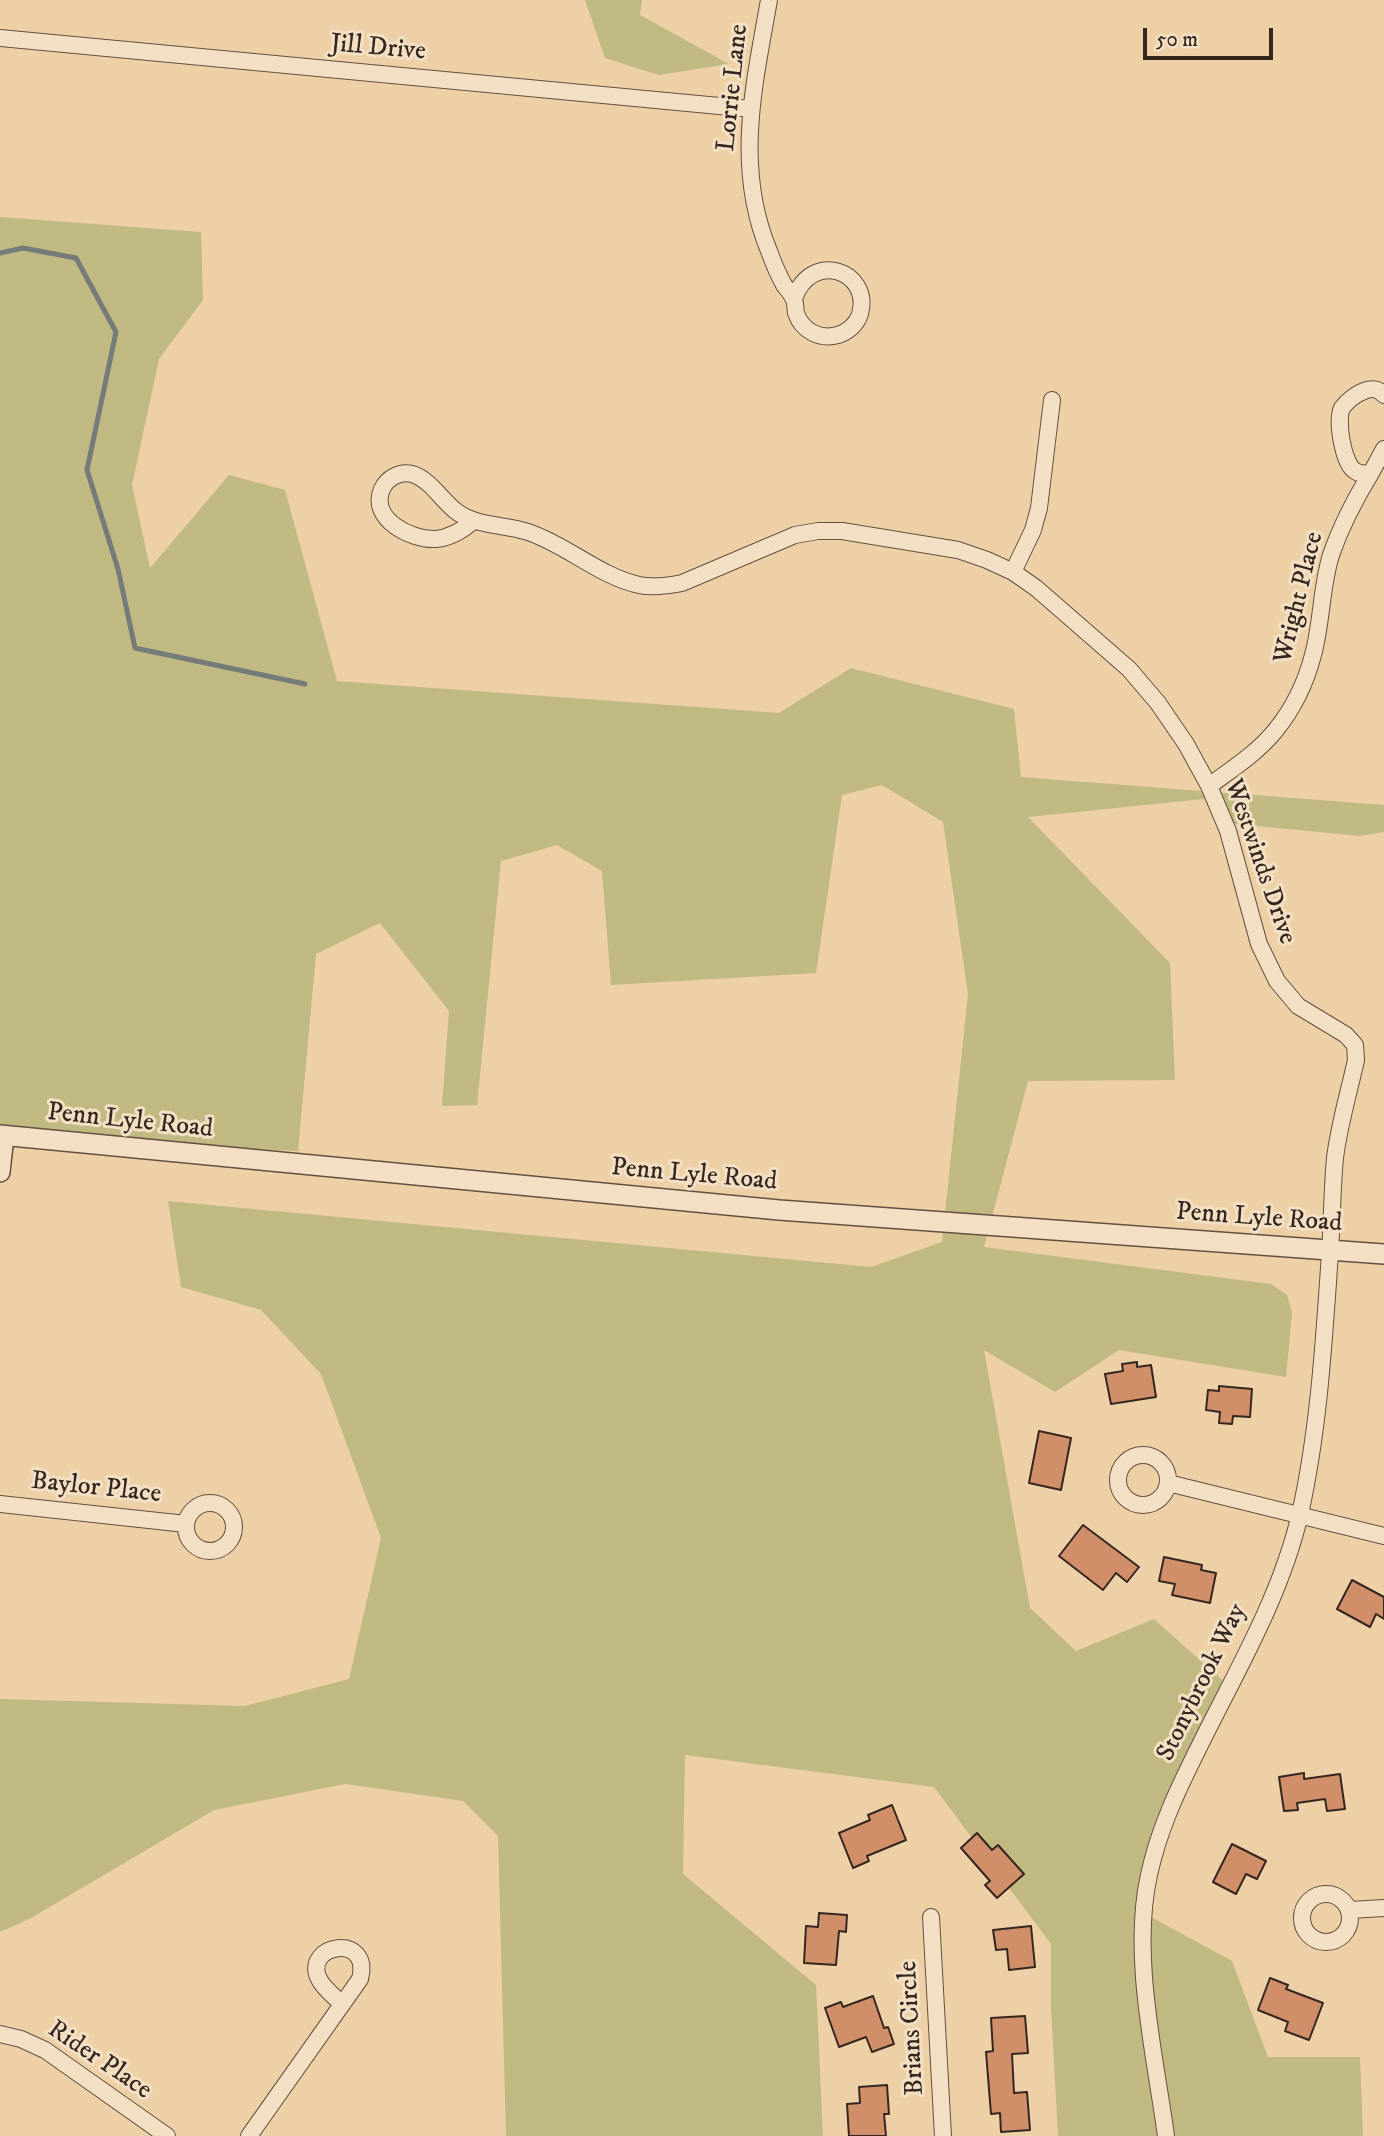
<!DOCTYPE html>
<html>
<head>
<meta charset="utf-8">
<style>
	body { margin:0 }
	#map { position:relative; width:1384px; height:2136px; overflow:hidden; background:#edd0a5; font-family:"IM FELL DW Pica",serif }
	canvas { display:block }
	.scale { position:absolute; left:1143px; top:28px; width:130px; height:32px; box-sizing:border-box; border:4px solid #35261f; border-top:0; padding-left:9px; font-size:21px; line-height:24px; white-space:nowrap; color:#35261f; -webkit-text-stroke:5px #f3e0c4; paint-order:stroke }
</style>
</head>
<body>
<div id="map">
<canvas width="1384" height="2136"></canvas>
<div class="scale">50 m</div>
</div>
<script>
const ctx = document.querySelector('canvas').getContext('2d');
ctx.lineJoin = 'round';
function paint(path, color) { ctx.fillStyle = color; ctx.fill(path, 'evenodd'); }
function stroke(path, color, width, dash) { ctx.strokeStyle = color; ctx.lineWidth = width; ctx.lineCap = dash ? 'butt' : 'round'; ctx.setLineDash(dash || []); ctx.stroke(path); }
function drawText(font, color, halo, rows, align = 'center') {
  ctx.font = font + ' "IM FELL DW Pica",serif'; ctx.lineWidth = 6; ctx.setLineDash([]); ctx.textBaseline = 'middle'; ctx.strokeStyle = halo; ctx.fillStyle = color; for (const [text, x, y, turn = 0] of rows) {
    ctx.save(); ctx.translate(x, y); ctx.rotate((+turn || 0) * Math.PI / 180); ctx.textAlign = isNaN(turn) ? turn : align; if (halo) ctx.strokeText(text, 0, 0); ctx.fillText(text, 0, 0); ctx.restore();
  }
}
paint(new Path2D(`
	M585 0H642L640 15 729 64 659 75 605 58Z
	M0 217 201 232 203 300 159 359 132 485 150 568 229 475 285 490 337 681 779 713 851 668 1014 709 1021 777 1384 805V832L1361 836 1224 823 1214 798 1028 817 1170 963 1175 1080 1028 1081 984 1247 1271 1284 1287 1295 1292 1312 1286 1377 1119 1350 1055 1392 984 1350 1030 1608 1076 1651 1154 1619 1230 1687 1169 1807 1140 1911 1232 1961 1268 2057H1360L1363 2136H1058L1051 2007V1944L934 1787 685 1755 683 1874 816 1985 823 2136H506L498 1836 463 1801 345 1784 214 1810 31 1918 0 1932V1699L245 1706 349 1679 381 1538 321 1374 261 1310 181 1287 168 1201 871 1267 942 1242 968 994 943 822 882 785 842 795 816 973 611 985 602 871 557 845 501 861 477 1105 442 1106 449 1011 380 923 316 954 298 1151 0 1137Z`), '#c0b981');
stroke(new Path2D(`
	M0 253 23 248 76 258 116 332 87 470 118 569 135 648 305 684`), '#757b78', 5);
const building = new Path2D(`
	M1137 1362V1367L1151 1365 1156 1397 1111 1404 1105 1374 1123 1371 1122 1364Z
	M1219 1386 1252 1389 1250 1417 1233 1416 1232 1424 1219 1423 1220 1412 1206 1410 1208 1390 1219 1391Z
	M1039 1431 1071 1438 1061 1490 1029 1483Z
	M1083 1525 1139 1567 1127 1582 1116 1573 1103 1590 1059 1556Z
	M1164 1557 1202 1565 1201 1570 1216 1573 1210 1603 1172 1595 1175 1584 1159 1581Z
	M1352 1580 1384 1597V1619L1376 1614 1370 1627 1337 1609Z
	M1304 1773V1779L1340 1774 1345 1809 1327 1811 1325 1799 1297 1803 1298 1810 1284 1811 1279 1777Z
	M892 1805 906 1840 867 1856 869 1861 853 1868 839 1833 870 1820 868 1815Z
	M977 1833 992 1850 998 1845 1024 1874 997 1898 985 1885 990 1881 961 1848Z
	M1232 1844 1266 1861 1257 1879 1246 1874 1236 1894 1213 1882Z
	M819 1913 847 1915 846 1932 839 1931 836 1965 804 1963 806 1926 818 1927Z
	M1031 1926 1035 1967 1009 1970 1007 1949 996 1950 993 1930Z
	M1270 1978 1288 1985 1286 1989 1323 2003 1309 2040 1285 2031 1288 2022 1258 2010Z
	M873 1996 884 2028 888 2027 894 2044 872 2052 866 2037 839 2047 825 2008 841 2002 843 2007Z
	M1025 2016 1028 2053 1012 2054 1014 2093 1027 2092 1030 2130 1001 2132 1000 2113 991 2114 986 2052 993 2051 991 2018Z
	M887 2085 889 2114H884L886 2136H849L847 2104 860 2103 859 2087Z`);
paint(building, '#d18f69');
stroke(building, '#35261f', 2);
const minor = new Path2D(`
	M769 0C754 86 734 167 769 251 773 262 778 274 784 285 787 289 791 293 793 298 796 302 795 308 796 313 802 331 820 340 838 335 848 332 857 324 860 314 872 271 811 249 794 299
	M0 38 751 109
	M1384 395C1378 388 1372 388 1364 391 1356 394 1347 401 1342 408 1336 420 1343 464 1355 471 1360 474 1366 474 1371 473L1384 449
	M473 521C463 530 450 538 435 539 411 540 369 519 382 489 387 478 400 471 412 474 430 479 442 501 457 512 478 527 505 524 528 532 567 545 599 576 639 585 653 588 667 586 682 583L795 535 818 531H842L958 550 987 560 1013 572 1036 588 1129 669 1158 703 1186 744 1209 786 1228 831 1259 944 1277 981 1298 1006 1346 1035 1355 1045 1356 1060C1349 1092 1339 1125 1335 1158 1332 1190 1332 1222 1330 1253 1324 1340 1319 1429 1300 1514 1281 1596 1237 1670 1200 1745 1179 1787 1159 1828 1149 1875 1131 1955 1155 2055 1166 2136
	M1013 572 1033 530 1039 508 1052 400
	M1209 786C1232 769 1257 753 1275 731 1293 709 1306 682 1313 655 1322 622 1321 587 1331 555 1341 526 1355 499 1371 473
	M1118 1480a25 25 0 1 1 50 0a25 25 0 1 1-50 0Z
	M1168 1483 1384 1536
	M186 1527a24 24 0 1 1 48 0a24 24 0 1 1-48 0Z
	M0 1504 186 1524
	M1302 1918a24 24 0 1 1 48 0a24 24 0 1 1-48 0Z
	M1350 1910 1384 1908
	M931 1917 943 2136
	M0 2034 21 2039 45 2050 167 2136
	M249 2136 360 1979C372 1932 302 1944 319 1979 324 1989 334 1996 342 2004`);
const tertiary = new Path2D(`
	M0 1135 779 1210 1384 1254
	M0 1172 4 1136`);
stroke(minor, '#635040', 18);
stroke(tertiary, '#635040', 22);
stroke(minor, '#f3e0c4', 16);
stroke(tertiary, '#f3e0c4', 19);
drawText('26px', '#35261f', '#f3e0c4', [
	["Jill Drive",378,49,5],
	["Lorrie Lane",734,88,-84],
	["Wright Place",1300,598,-76],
	["Westwinds Drive",1259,862,71],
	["Penn Lyle Road",130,1122,6],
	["Penn Lyle Road",694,1176,5],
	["Penn Lyle Road",1259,1219,4],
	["Baylor Place",96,1489,6],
	["Stonybrook Way",1203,1683,-64],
	["Brians Circle",913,2028,-93],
	["Rider Place",99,2061,34]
]);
</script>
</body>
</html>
